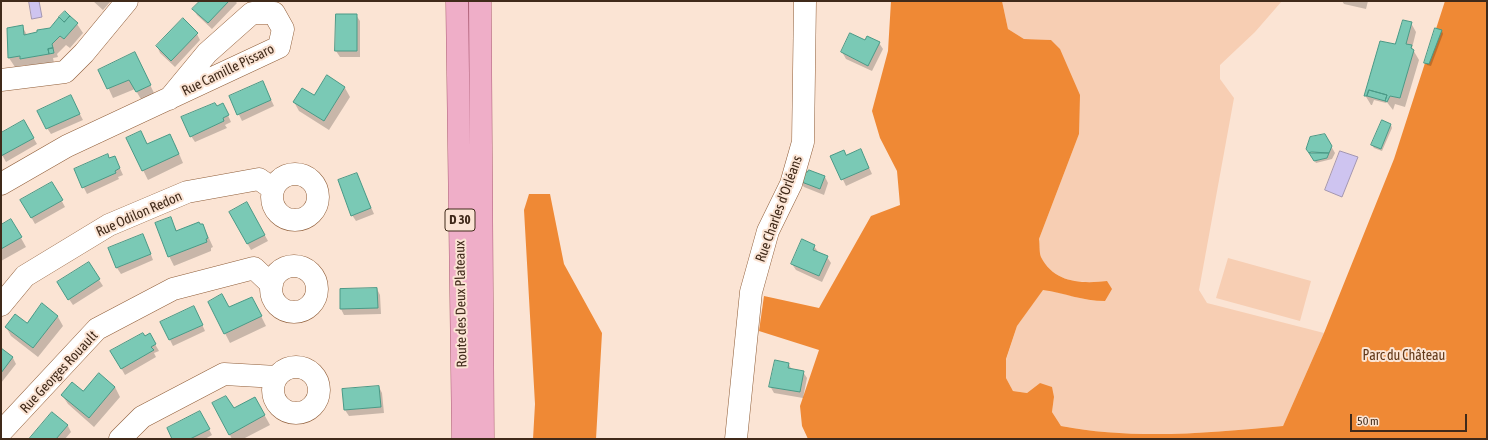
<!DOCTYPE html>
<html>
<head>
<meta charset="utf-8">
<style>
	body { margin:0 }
	#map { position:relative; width:1488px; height:440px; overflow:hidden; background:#fbe4d4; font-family:"Asap Condensed",sans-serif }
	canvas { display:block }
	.frame { position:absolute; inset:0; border:2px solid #402a1a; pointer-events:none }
	.scale { position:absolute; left:1350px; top:414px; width:117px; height:18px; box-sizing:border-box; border:2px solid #402a1a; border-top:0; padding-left:5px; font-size:12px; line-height:14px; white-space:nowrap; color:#402a1a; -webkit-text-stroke:3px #fbe4d4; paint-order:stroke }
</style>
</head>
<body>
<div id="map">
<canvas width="1488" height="440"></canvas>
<div class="frame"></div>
<div class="scale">50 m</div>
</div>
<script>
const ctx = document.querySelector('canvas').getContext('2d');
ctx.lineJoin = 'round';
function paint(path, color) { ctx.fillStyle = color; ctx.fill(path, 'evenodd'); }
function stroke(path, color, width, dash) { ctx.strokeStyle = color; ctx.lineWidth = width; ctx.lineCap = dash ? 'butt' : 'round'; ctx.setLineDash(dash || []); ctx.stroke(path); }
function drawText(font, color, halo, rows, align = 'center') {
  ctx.font = font + ' "Asap Condensed",sans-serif'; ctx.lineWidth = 4; ctx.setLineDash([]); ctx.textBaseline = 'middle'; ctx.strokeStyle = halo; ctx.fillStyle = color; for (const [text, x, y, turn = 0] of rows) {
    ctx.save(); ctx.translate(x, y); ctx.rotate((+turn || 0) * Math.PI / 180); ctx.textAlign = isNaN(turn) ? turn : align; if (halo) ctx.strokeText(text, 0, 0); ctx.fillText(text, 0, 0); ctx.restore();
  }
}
paint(new Path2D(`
	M1002 1H1282L1255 32 1220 65V79L1234 98 1199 290 1207 303 1324 333 1283 426C1210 433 1134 440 1061 426L1052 412 1054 397 1040 383 1027 393 1013 391 1006 378V360L1017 326 1043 289C1065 293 1082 301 1105 301L1106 281C1082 284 1054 283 1041 257 1039 252 1040 244 1039 239L1079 134 1051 40 1024 39 1008 29Z
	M1228 258 1311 281 1300 321 1216 298Z`), '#f7ceb3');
paint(new Path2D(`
	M891 1H1002L1008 29 1024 39 1051 40 1060 49 1080 95 1079 134 1039 239C1040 244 1039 252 1041 257 1054 283 1082 284 1107 281L1112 289 1105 301C1082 301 1065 293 1043 290L1017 326 1006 359V378L1013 391 1027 393 1040 383 1052 387 1054 397 1052 412 1061 426C1134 440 1210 433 1283 426L1324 333 1394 159 1445 1H1487V439H808L802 426 800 406 819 350 759 331 764 296 819 308 871 216 900 205 897 171 880 138 872 111 888 51Z
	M529 194H550L564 264 602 333 596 439H533L535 404 524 210Z`), '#ef8935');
const water = new Path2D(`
	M29 1H39L42 17 32 19Z
	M1340 151 1358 157 1342 197 1325 190Z`);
paint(water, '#cec4f0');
stroke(water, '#a396b0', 1);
paint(new Path2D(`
	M93 1H111L103 10Z
	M201 1H235L237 3 212 29 197 15 194 9Z
	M1342 1H1368L1366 9 1344 4Z
	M65 13 77 24 83 33 70 48 66 45 57 54 58 57 53 58 54 63 27 68 25 65 15 67 9 58 8 29 22 26 27 35 50 29Z
	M337 15H356L360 21V57H340L336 51Z
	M1411 23 1416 32 1412 48 1419 60 1405 107 1395 104 1393 110 1386 101V103L1374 100 1372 105H1371L1365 95Z
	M1442 31 1443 34 1431 66 1427 65 1425 62Z
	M197 34 200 40 175 67 160 53 157 46Z
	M865 41 879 43 883 49 872 71 846 59 842 52Z
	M135 54 155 95 142 101 135 89 113 98 100 70Z
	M345 88 350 97 329 130 299 111 294 102Z
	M266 89 274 106 242 121 230 96Z
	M74 103 83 120 51 134 47 128Z
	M217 107 226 111 231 122 225 125 227 128 195 142 191 136Z
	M1383 121 1391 125 1392 128 1382 151 1374 148 1372 145Z
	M24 122 37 144 6 162 1 153V134Z
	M141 133 148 145 175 144 183 163 148 180 143 170Z
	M1331 146 1335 153 1332 159 1316 163 1311 155Z
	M864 156 872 174 846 186 832 157Z
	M109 159 118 164 123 175 118 177 119 179 87 194 75 170Z
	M809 171 825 177 828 183 824 195 804 187 800 181Z
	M357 175 374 214 356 221 352 215Z
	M52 183 65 207 35 224 22 201Z
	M247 203 268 241 251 250 230 212Z
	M170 218 177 231 203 225 213 247 211 248V251L174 266 169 256Z
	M11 220 26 247 1 261V226Z
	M146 242 153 260 121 274 117 268Z
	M814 246 818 252 827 257 831 263 822 282 796 270 792 264Z
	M88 263 103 286 73 305 62 289Z
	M377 289 380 295 381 314 344 315 341 309V290Z
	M209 302 229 308H257L266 326 230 343Z
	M42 304 58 317 63 326 38 357 11 336 6 327 27 324Z
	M197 313 205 331 173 346 161 322Z
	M149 334 159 351 154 353 156 357 125 375 112 352Z
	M1 349 13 358 16 364 1 383Z
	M788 363 792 370 803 372 807 378 803 398 774 393 770 386Z
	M99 374 115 387 120 397 94 427 68 404 62 395 83 393Z
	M379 387 382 393 384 413 349 416 345 410Z
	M255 398 270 425 243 439H232L214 404 233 410Z
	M52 414 68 426 71 432 65 439H30Z
	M203 418 212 435 205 439H173Z`), '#0003');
const building = new Path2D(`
	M200 1H229L208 23 192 9Z
	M65 11 70 16 64 22 59 17Z
	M336 14H357V51H335Z
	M70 16 78 23 64 39 60 36 52 44 53 48 48 49 49 54 20 59V56L8 58 7 28 23 25 24 35 37 32V30L50 28 59 17 64 22Z
	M183 18 198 33 171 61 156 46Z
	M1403 20 1412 22 1406 44 1412 45 1411 48 1414 50 1400 98 1390 96 1387 102 1385 101 1387 95 1369 90 1367 96H1364L1380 41 1395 44Z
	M1435 28 1442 30 1429 64 1424 63Z
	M850 33 865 40 867 36 880 42 868 66 841 52Z
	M53 48 54 53 49 54 48 49Z
	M135 52 151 85 136 92 129 80 107 89 98 70Z
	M327 75 345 87 324 121 293 102 302 88 314 95Z
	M263 81 271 100 237 115 229 96Z
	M1369 90 1387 95 1385 101 1367 96Z
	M71 95 80 114 46 129 37 111Z
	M215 103 217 106 223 103 229 115 223 118 224 121 190 137 181 117Z
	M24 120 34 138 1 156V133Z
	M1382 120 1391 124 1381 149 1371 145Z
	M141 131 147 144 170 134 179 154 142 171 126 138Z
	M1325 134 1332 146 1329 153H1309L1306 149 1310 137Z
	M861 149 869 168 841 180 830 156 844 150 846 155Z
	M1312 152 1329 153 1327 158 1314 161 1309 153Z
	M108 154 109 158 115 156 120 168 115 171 116 173 82 188 74 169Z
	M809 170 825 176 820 189 799 181 805 172H807Z
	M357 173 371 208 351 216 338 180Z
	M52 182 63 200 31 218 20 200Z
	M247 202 265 235 247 244 229 212Z
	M171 217 176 231 199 222 200 224H203L208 238 206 239 207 242 168 257 155 223Z
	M11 219 22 237 1 249V225Z
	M143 234 151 254 116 268 108 248Z
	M802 239 815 245 813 250 828 256 819 276 791 264Z
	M89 262 100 279 68 300 57 282Z
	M377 288 378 308 340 309V289Z
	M222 294 229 307 252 297 262 316 224 334 208 302Z
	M42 303 58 316 33 348 5 327 15 314 27 323Z
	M194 306 203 325 169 340 160 322Z
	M143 333 145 336 150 333 156 344 151 347 154 350 121 369 110 351Z
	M1 348 13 357 1 373Z
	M775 360 789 363 788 368 804 371 800 392 769 387Z
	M99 373 115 387 89 418 61 395 72 382 83 391Z
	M379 386 381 407 344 410 342 389Z
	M226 396 234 408 255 397 265 415 229 435 212 403Z
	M200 411 210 429 190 439H172L167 428Z
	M52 412 68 425 56 439H29Z`);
paint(building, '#7ac9b5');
stroke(building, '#4a9986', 1);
const minor = new Path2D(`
	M1 80 65 72 84 53 127 1
	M272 197a23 23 0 1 1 46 0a23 23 0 1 1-46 0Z
	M1 184 67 146 279 47 283 29 274 13H252L207 53 169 99
	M271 289a23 23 0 1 1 46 0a23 23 0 1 1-46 0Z
	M1 305 25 276 109 225 187 192 259 179 273 189
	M273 390a23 23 0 1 1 46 0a23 23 0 1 1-46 0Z
	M1 432 97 329 173 289 254 268 272 285
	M120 439 142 417 224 374 277 377
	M736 439 751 292 768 231 791 184 803 142 805 1`);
const major = new Path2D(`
	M457 1 463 439
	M480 1 483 439`);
stroke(minor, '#8f5d38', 23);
stroke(major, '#ab5d74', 23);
stroke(minor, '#fff', 22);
stroke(major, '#efaec8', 22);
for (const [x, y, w] of [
	[460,220,30]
]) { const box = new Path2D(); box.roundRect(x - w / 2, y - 11, w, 22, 3); ctx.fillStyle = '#fbe4d4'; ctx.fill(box); stroke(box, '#402a1a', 1); }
drawText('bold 13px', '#402a1a', null, [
	["D 30",460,220]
]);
drawText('14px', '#402a1a', '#fbe4d4', [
	["Rue Camille Pissaro",228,70,-26],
	["Rue Charles d'Orléans",779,209,-70],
	["Rue Odilon Redon",139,214,-24],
	["Route des Deux Plateaux",461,304,-91],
	["Rue Georges Rouault",59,372,-47]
]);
drawText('14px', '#623818', '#fbe4d4', [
	["Parc du Château",1404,356]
]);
</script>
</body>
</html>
